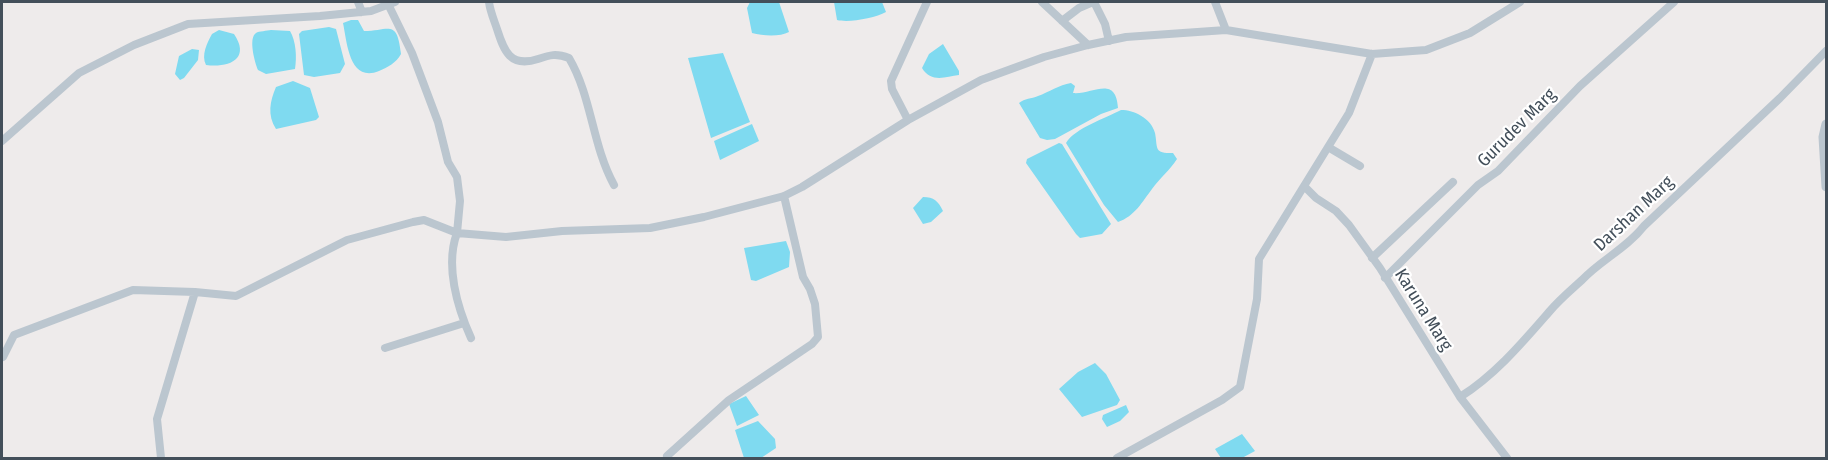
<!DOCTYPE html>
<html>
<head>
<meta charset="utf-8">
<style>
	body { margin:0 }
	#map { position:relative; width:1828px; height:460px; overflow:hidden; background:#eeebeb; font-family:"Fira Sans Condensed",sans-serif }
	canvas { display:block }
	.frame { position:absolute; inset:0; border:3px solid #434f5a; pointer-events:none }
</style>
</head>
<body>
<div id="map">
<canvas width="1828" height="460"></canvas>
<div class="frame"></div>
</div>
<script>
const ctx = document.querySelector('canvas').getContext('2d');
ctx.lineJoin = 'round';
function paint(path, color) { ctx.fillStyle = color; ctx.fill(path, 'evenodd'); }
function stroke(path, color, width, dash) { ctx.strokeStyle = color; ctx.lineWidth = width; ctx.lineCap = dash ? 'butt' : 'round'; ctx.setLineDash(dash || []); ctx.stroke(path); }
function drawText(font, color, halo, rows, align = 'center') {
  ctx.font = font + ' "Fira Sans Condensed",sans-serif'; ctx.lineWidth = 4.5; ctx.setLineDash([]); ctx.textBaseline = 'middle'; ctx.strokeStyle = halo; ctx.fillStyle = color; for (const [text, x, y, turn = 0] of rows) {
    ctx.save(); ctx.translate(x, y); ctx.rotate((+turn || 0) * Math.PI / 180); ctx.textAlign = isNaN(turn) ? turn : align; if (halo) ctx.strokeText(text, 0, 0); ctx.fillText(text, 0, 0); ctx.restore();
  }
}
paint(new Path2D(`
	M750 2H779L789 32C780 37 763 36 752 33L747 8Z
	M834 2H882L886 12C875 18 849 23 837 20Z
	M351 20H358L364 31C389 31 397 18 401 54 396 63 388 67 379 71 349 83 347 42 343 23Z
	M329 27 336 29 345 64 340 73 314 77 304 75 299 34 302 31Z
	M219 30 234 34C251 59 229 68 206 65 201 55 207 43 212 34Z
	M271 30 290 31C296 41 297 57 295 69L266 74 258 70C255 63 248 38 256 33 259 31 267 31 271 30Z
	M943 44 959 71V75C945 77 931 83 922 68L929 54Z
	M192 49 199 50 198 60 184 78 180 80 175 74 179 56Z
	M723 53 750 122 711 138 688 58Z
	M293 81 310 88 319 117 316 120 276 129C267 115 270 101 276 87Z
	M1071 83 1075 86 1073 93C1092 95 1116 74 1118 108L1101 114 1055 139 1047 140 1040 138 1019 103C1025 98 1031 99 1038 96 1049 92 1059 85 1071 83Z
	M1121 110C1134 110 1151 118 1155 133 1158 147 1153 154 1173 153L1177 159C1170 170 1160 178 1152 189 1142 202 1135 216 1118 222L1104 205 1066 143C1075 128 1106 118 1121 110Z
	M752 124 759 141 720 160 714 141Z
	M1059 143 1062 144 1111 224 1102 234 1080 238 1076 234 1026 163 1027 159Z
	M923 197C934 197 938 201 943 211L931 222 923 224 913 208Z
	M786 241 790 252 789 267 756 281 751 280 744 248Z
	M1095 363 1106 374 1120 400 1117 405 1082 417 1059 389 1078 372Z
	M746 396 759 415 737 426 729 404Z
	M1126 405 1129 412 1120 421 1107 427 1102 419 1103 415Z
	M758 421 775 439 776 448 761 458H744L735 430Z
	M1242 434 1255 451 1242 458H1221L1215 449Z`), '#7fdaf0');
stroke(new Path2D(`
	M358 2 362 12
	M489 2C490 11 494 20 497 29 504 51 510 68 538 59 550 55 556 53 569 58 592 97 592 145 614 185
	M1042 2 1088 45
	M1094 2 1105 24 1109 41
	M1215 2 1226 30
	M388 4 412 53 438 122 448 162 457 177 460 201 457 233 506 237 562 231 650 228 704 217 784 196 802 187 908 120 981 80 1044 57 1088 45 1126 37 1226 30 1372 54 1426 50 1470 33 1520 2
	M1062 21 1079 8 1093 2
	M908 120 892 89 891 81 927 2
	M2 141 79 73 134 45 188 24 320 16 371 11 395 2
	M1328 147 1360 166
	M1305 187 1316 198 1336 211 1349 225 1380 268 1460 397 1507 458
	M1372 258 1453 182
	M1385 278 1478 185 1498 171 1580 86 1674 2
	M385 348 464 323
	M2 356 3 357 14 335 133 290 195 292 236 296 347 240 413 222 424 220 457 233C445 265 457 307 471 338
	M1460 397C1495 375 1522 343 1549 312 1559 300 1571 290 1582 280 1601 260 1627 248 1644 226L1780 98 1826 51
	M667 456 729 400 812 344 818 337 815 304 810 289 803 277 784 196
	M161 458 157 419 195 292
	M1117 458 1222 400 1240 387 1257 299 1259 259 1349 113 1372 54`), '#bbc6cf', 8);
stroke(new Path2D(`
	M1826 124 1823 137 1826 187`), '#bbc6cf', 9);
drawText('18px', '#434f5a', '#fff', [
	["Gurudev Marg",1517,128,-45],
	["Darshan Marg",1634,214,-43],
	["Karuna Marg",1423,310,58]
]);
</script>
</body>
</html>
